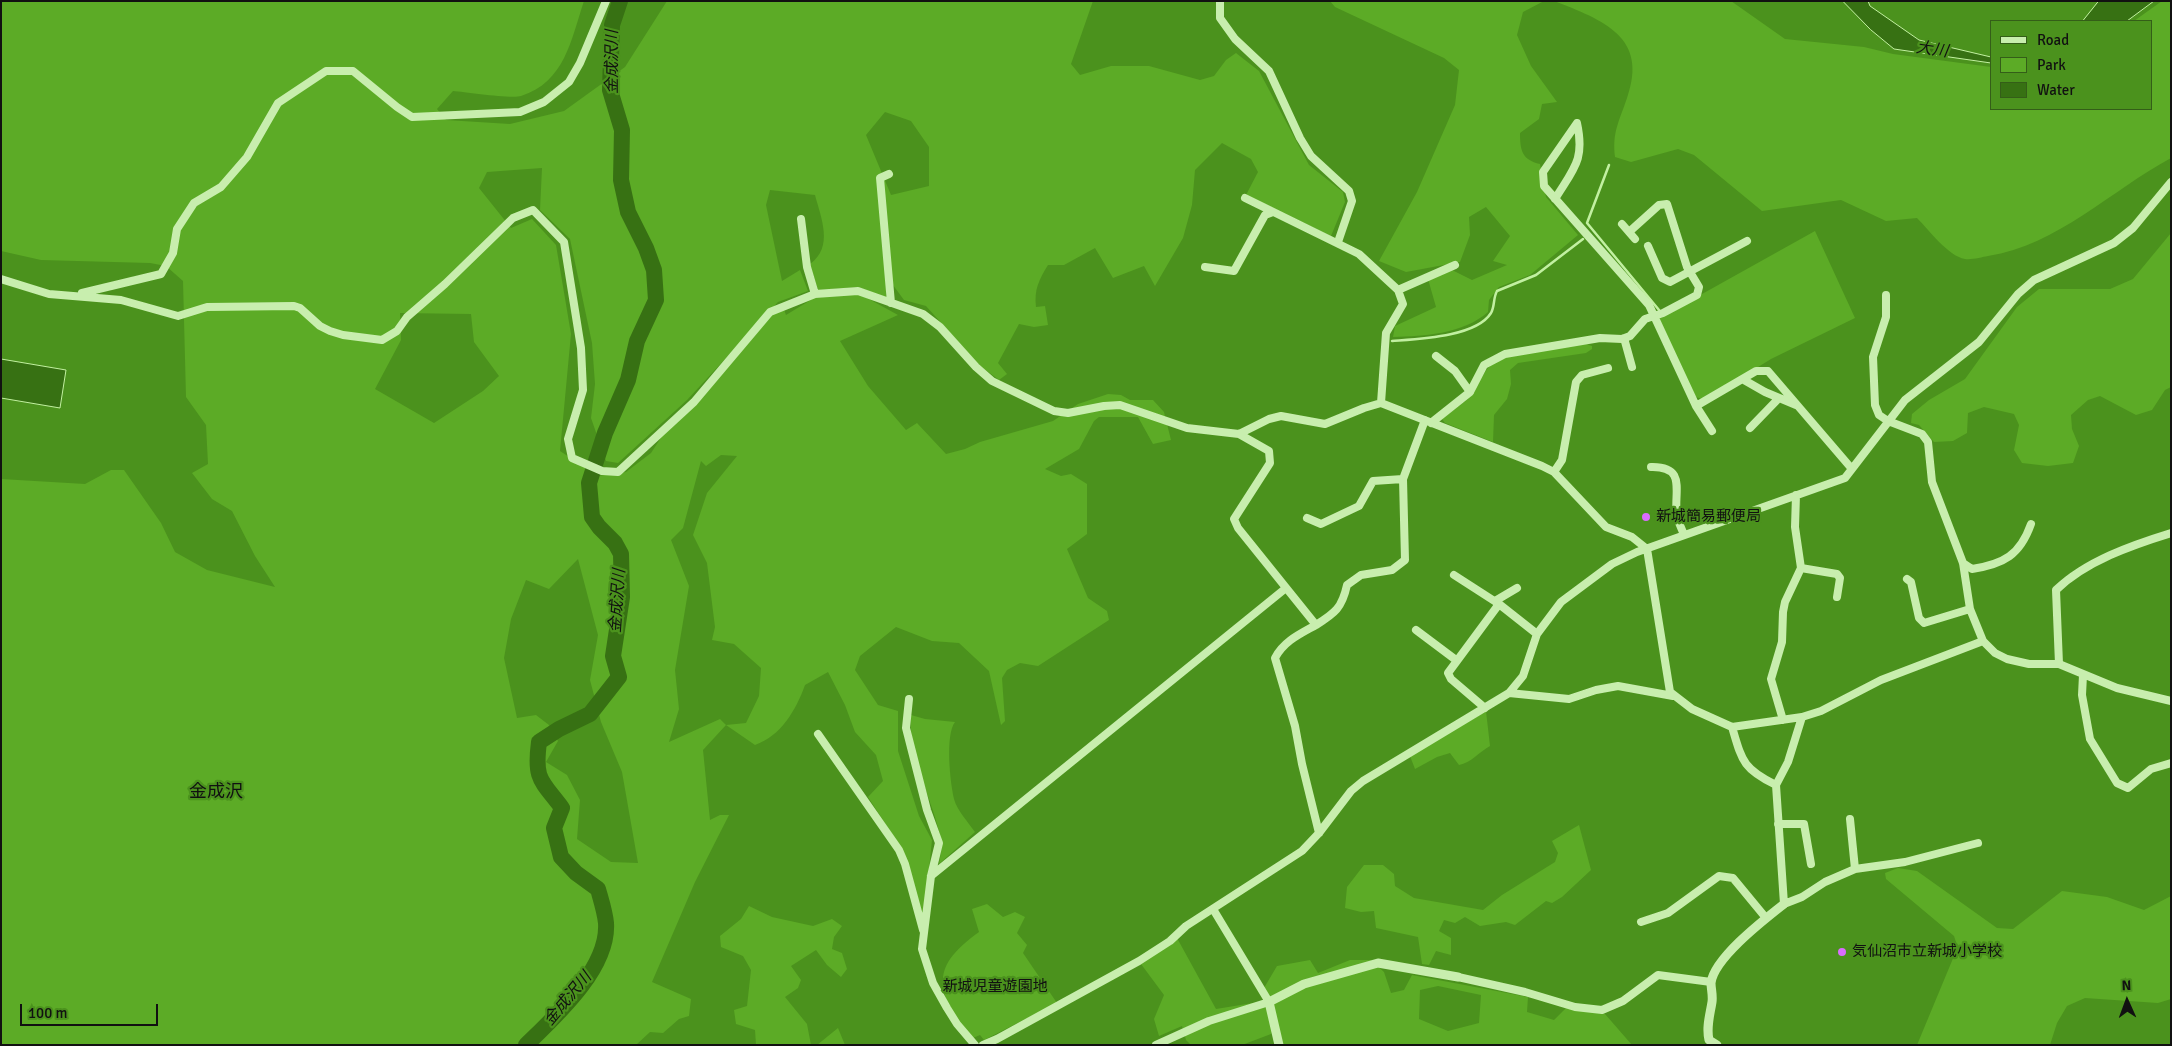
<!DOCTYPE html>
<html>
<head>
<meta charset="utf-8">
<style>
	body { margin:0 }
	#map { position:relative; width:2172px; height:1046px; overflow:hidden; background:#4b921d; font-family:Signika,sans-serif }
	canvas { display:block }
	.frame { position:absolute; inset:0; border:2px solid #111; pointer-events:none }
	.legend { position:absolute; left:1990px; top:20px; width:162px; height:90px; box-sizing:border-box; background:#4b921d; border:1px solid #345e18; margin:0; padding:6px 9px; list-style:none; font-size:15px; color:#111 }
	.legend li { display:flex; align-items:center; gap:10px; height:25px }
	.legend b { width:25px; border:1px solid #345e18 }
	.north { position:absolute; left:2102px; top:976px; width:50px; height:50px; -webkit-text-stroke:4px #4b921d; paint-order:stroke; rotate:358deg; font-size:14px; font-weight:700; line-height:20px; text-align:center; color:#111 }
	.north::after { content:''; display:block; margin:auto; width:18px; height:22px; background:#111; clip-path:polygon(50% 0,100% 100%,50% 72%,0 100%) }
	.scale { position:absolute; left:20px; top:1004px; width:138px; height:22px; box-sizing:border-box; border:2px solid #111; border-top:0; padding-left:6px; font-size:15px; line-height:18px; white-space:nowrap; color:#111; -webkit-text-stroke:4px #4b921d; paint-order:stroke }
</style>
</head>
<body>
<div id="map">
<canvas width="2172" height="1046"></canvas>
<div class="frame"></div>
<ul class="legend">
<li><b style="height:6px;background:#c8eeae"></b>Road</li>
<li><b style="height:14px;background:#5cab26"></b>Park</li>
<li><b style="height:14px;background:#377113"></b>Water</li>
</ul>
<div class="north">N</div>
<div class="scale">100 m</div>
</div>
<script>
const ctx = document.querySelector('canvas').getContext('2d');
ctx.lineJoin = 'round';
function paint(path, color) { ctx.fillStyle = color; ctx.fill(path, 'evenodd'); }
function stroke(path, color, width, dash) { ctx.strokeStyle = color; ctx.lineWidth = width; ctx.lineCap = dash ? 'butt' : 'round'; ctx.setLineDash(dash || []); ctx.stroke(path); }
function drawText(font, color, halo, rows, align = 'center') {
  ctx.font = font + ' Signika,"Noto Sans JP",sans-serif'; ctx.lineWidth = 4.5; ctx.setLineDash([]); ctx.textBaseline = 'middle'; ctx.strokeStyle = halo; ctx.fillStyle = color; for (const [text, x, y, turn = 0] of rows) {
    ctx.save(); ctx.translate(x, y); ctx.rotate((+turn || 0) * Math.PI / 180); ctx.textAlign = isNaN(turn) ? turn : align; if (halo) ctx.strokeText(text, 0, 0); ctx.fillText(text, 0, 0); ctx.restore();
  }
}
paint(new Path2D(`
	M1 1H584C571 40 565 82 521 96 511 99 466 92 453 91L437 109 446 120 510 124 564 111 625 67 667 1H1093L1071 64 1080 75 1111 66H1149L1200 80 1214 76 1226 60 1236 53 1259 71 1309 165 1343 192 1345 202 1331 236 1246 195 1258 172 1251 159 1222 143 1195 170 1192 205 1183 238 1155 286 1144 266 1113 278 1095 248 1064 265H1048C1039 280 1034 289 1036 307L1045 306 1048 325 1034 327 1019 324 998 363 1007 374 999 380 979 365 926 306 904 300 887 277 886 298 858 287 818 290 810 264C834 247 821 218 815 195L770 190 766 205 782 281 800 270 808 291 778 302 687 400 618 463 606 461 591 418 595 384 592 343 570 239 540 210 542 168 487 172 479 188 511 228 532 219 556 245 571 334 560 451 598 476 626 472 651 453 664 433 774 310 783 307 786 315 814 298 858 293 898 315 840 341 868 386 906 430 917 423 946 454 965 449 980 442 1053 421 1078 404 1108 394 1121 395 1130 400H1153L1164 412 1171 440 1153 444 1138 417H1099L1094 421 1079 449 1045 469 1061 476 1071 474 1087 484V534L1067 549 1088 598 1107 611 1109 620 1038 666 1020 663 1007 670 1002 678 1005 721 1001 725 989 671 959 643 932 641 896 627 860 656 855 670 878 705 898 711V751L919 816 932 840 924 918 903 851 868 797 883 781 876 755 855 732 845 705 828 672 805 685C796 710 781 736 755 745L726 725 703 750 710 820 720 815H729L695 882 652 982 691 999 689 1016 679 1019 663 1033 650 1032 636 1045H1V479L85 484 111 470H124L161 523 175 552 207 570 275 587 255 556 232 511 212 499 192 473 208 464 206 425 186 397 183 281 166 266 150 263 41 260 1 251ZM885 112 911 121 929 147V186L891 195 866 135ZM400 313 471 314 474 342 499 376 483 391 434 423 375 389 401 340ZM721 455 737 456 707 493 693 535 707 563 715 627 712 640 734 644 761 668 759 696 746 723 726 725 720 719 669 742 679 709 675 670 689 586 671 540 683 528 701 461 706 466ZM578 559 598 635 590 680 601 722 622 772 638 863 611 862 577 839 580 800 567 775 546 762 558 741 549 725 536 715 517 718 504 658 511 619 526 580 549 589Z
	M1330 1H1544L1523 12 1517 35 1531 66 1557 102 1542 104 1539 119 1520 133C1520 150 1522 160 1540 164L1546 197 1578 235 1530 275 1499 287 1489 300 1488 312C1463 334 1425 336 1393 337L1395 326 1436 307 1428 279 1452 270 1472 280 1507 265 1493 261 1510 236 1486 207 1469 217 1470 235 1460 262 1406 272 1379 261 1417 192 1455 105 1459 70 1444 58 1335 7Z
	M1554 1H1731L1785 39 1864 47 1893 54 1991 67V109H2151V21H2134L2162 1H2171V158C2110 191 2058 245 1988 256 1982 257 1972 260 1965 259 1948 256 1929 230 1917 218L1886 221 1841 200 1762 211 1694 155 1678 149 1631 162 1615 157C1612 132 1619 122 1627 98 1649 37 1603 20 1554 1Z
	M1815 231 1855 318 1771 359 1705 400 1693 396 1659 318Z
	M2171 233V387L2165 390 2152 410 2136 415 2100 396 2088 400 2071 415 2072 429 2079 446 2073 463 2048 466 2022 463 2014 450 2019 425 2014 414 1984 407 1968 413 1967 433 1953 441 1934 442 1919 425 1911 423 1912 414 1929 400 1965 379 2017 307 2039 289H2110L2133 279Z
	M1586 344 1592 346V349L1586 353 1518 363 1510 370 1511 384 1507 399 1494 415 1493 442 1445 423 1442 419 1468 399 1487 369 1495 361 1509 356Z
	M1486 711 1490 746C1479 752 1471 763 1459 765L1450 753 1437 757 1415 769 1410 756Z
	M911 715 925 719 955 722C945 735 950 782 954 799 957 810 968 822 975 832L939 864C940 857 943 847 941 840 933 799 908 759 911 715Z
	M1579 825 1591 870 1562 897 1552 903 1546 901 1515 925 1506 922 1480 926 1465 917 1455 923 1444 920 1439 931 1451 938V955L1436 951 1429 965 1422 964 1418 937 1376 928 1374 911 1361 912 1345 908 1347 887 1364 865H1383L1394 874 1395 886 1414 898 1483 910 1502 895 1555 862 1558 853 1552 841Z
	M1898 868 1917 871 1997 928 2013 929 2062 891 2107 897 2144 910 2171 896V999L2158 1003 2085 998 2067 1006 2057 1023 2050 1045H1917L1954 956 1956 942 1954 936 1886 879 1885 873Z
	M987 904 1003 917 1015 912 1025 917 1017 933 1027 945 1023 953 1057 1003 984 1040 980 1035 966 1041C941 990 925 971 979 932L972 909Z
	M749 906 772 917 813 926 832 919 842 926 834 937 832 949 842 953 847 969 841 977 827 965 816 950 791 966 801 980 798 988 785 997 807 1024 811 1045H756L755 1030 736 1024 734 1010 747 1006 751 970 743 956 721 947 720 936 741 919Z
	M1177 938 1216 1009 1265 1001 1274 1027 1271 1034 1242 1045H1191L1186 1040 1182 1026 1159 1036 1154 1019 1164 995 1141 964Z
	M1310 960 1318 973 1350 960H1371L1384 972 1391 993 1404 990 1412 975 1528 997 1527 1012 1554 1020 1566 1008 1605 1014 1632 1045H1283L1264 988 1277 966ZM1438 986 1481 995 1479 1023 1448 1031 1419 1019 1420 990Z
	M838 1028 845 1045H817Z`), '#5cab26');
const water = new Path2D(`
	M1843 1H1868L1870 6 1919 40 1991 57V63L1894 49 1871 30Z
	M2099 1H2154L2127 21H2083Z
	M1 359 66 370 60 408 1 398Z`);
paint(water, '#377113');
stroke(water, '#c2f0a1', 1);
stroke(new Path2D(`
	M1609 165 1587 223 1659 310
	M1392 341C1418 339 1476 337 1491 313 1495 306 1493 298 1497 291L1536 275 1583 239`), '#c2f0a1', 2.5);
stroke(new Path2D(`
	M526 1045C556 1016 609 968 606 923 605 912 601 900 598 889L576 873 561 857 554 828 562 808C541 780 534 780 539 742L559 729 590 714 619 677 613 656 622 597 621 554 615 543 599 527 592 517 589 483 605 433 628 380 637 341 656 300 654 270 646 248 628 212 621 180 622 130 610 90 612 25 620 1`), '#377113', 16);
stroke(new Path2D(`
	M1220 1V18L1235 39 1269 71 1300 138 1311 156 1349 191 1352 201 1338 242
	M889 174 880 178 891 303
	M1245 198 1359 254 1398 290 1403 304 1386 333 1381 403
	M1555 199C1574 168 1585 160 1577 123L1543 172 1544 186 1649 305 1696 406 1756 371H1768L1852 469
	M801 219 807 267 815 294
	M1622 224 1635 239
	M1648 246 1662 278 1670 282 1747 241
	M1205 267 1234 271 1265 215 1273 212
	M1 279 49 294 121 300 178 316 207 307 294 306 300 308 320 326 330 331 343 335 382 340 397 331 407 317 445 284 513 218 533 210 564 242 581 348 583 390 568 439 572 458 602 471 618 472 694 402 770 312 815 294 858 291 923 314 940 327 976 367 992 381 1054 411 1068 413 1104 406 1120 405 1187 428 1239 434 1269 419 1281 416 1325 424 1364 408 1381 403 1542 466 1554 472 1606 527 1632 537 1647 549 1670 692 1692 709 1732 727
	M1398 290 1455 265
	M82 293 161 274 173 253 177 229 194 203 221 187 247 157 278 103 326 71H353L397 107 412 117 520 112 544 102 569 82 580 63 606 1
	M1886 295V317L1873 357 1875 405 1879 415 1888 421 1922 434 1928 442 1932 482 1963 563 1970 609 1983 641
	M1624 338 1632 367
	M1436 356 1455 371 1470 392
	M1744 380 1765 392 1796 405
	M1696 406 1712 431
	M1431 423 1470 392 1484 365 1505 354 1600 338 1622 339 1630 336 1645 319 1663 313 1697 295 1699 287 1687 267 1667 204 1659 205 1629 232
	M1750 428 1779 398
	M1239 434 1269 451 1270 463 1234 519 1238 528 1316 625C1335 613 1342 608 1347 585L1361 575 1392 570 1405 560 1403 479 1425 420
	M1651 467C1688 466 1673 493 1677 516 1678 522 1682 529 1684 535
	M1554 472 1562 460 1576 382 1582 375 1608 368
	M1307 518 1321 524 1359 506 1373 481 1403 479
	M1963 563 1972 569C2004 564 2020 555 2031 524
	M1801 568 1837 574 1840 578 1837 597
	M1454 575 1499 604
	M1907 579 1911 582 1919 618 1924 623 1970 609
	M1495 601 1517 588
	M1316 625C1300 634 1284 641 1275 658L1295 726 1302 764 1319 833
	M1416 630 1456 660
	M2059 664 2056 590C2086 561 2132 545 2171 533
	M2083 675 2082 695 2090 739 2117 783 2128 788 2151 769 2171 763
	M1509 693 1569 699 1596 690 1618 686 1673 696
	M909 699 906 728 927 810 939 843 931 876 922 949 933 983 947 1008 957 1024 975 1045
	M1485 708 1451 679 1448 673 1499 604 1537 634
	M1783 720 1771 679 1782 642 1783 612 1785 602 1801 568 1795 527 1796 495
	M818 734 899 850 905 864 923 930
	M1776 785 1788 762 1802 717
	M1850 819 1855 869
	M1778 824H1804L1811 864
	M1978 843 1905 862 1855 869 1825 882 1802 897 1784 904 1776 785C1743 769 1742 761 1732 727L1802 717 1821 711 1881 680 1983 641 1995 653 2007 659 2029 664H2059L2117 688 2171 701
	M931 876 1286 588
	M1641 922 1668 913 1719 876 1733 878 1766 918
	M1458 977 1525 992 1575 1007 1602 1010 1623 1001 1658 975 1711 982
	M983 1045 997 1039 1139 961 1170 941 1186 926 1302 851 1319 833 1351 791 1363 781 1509 693 1523 676 1537 634 1561 602 1612 564 1637 552 1845 478 1905 400 1979 342 2018 294 2034 280 2114 243 2133 228 2171 182
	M1156 1045 1209 1021 1269 1002 1213 909`), '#c8eeae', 8);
stroke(new Path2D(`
	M1279 1045 1269 1002 1304 984 1378 963 1458 977
	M1717 1045 1709 1040C1706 1027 1710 1015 1712 1002 1713 995 1711 989 1711 983 1714 958 1765 919 1784 904`), '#c8eeae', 9);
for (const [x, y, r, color] of [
	[1646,517,5,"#da6cfe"],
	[1842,952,5,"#da6cfe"]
]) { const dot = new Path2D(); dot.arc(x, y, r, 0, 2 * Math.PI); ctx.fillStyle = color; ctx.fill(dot); stroke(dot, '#4b921d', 2); }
drawText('15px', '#111', '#4b921d', [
	["新城簡易郵便局",1656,517],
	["気仙沼市立新城小学校",1852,952]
], 'left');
drawText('15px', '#111', '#4b921d', [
	["新城児童遊園地",995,987]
]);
drawText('italic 16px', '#111', '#4b921d', [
	["大川",1932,50,8],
	["金成沢川",613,62,-90],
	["金成沢川",618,601,-86],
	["金成沢川",568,999,-50]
]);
drawText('18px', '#111', '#4b921d', [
	["金成沢",216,792]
]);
</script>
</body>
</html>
